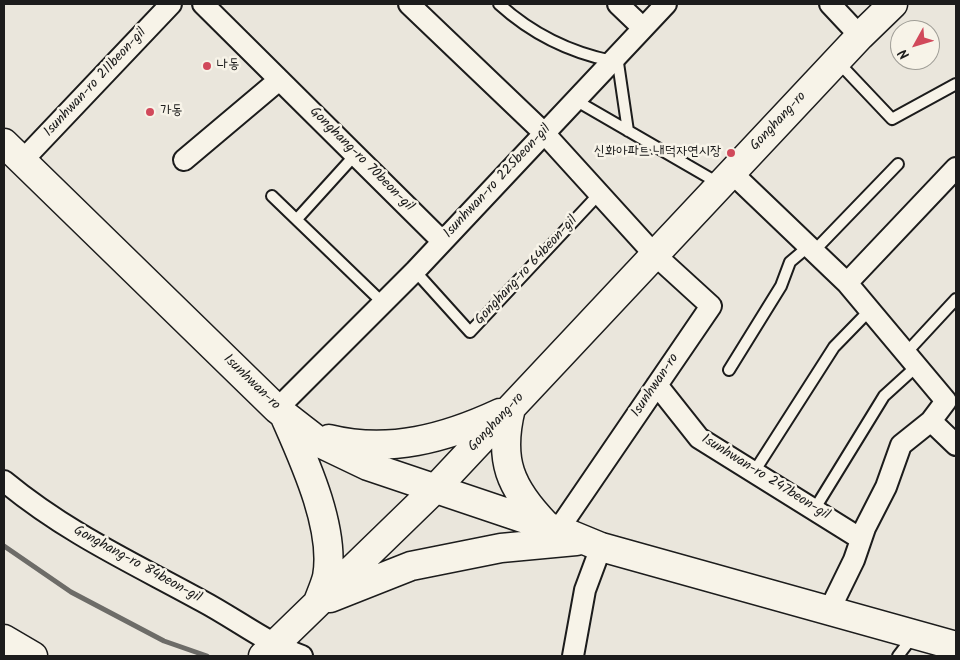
<!DOCTYPE html>
<html>
<head>
<meta charset="utf-8">
<style>
	body { margin:0 }
	#map { position:relative; width:960px; height:660px; overflow:hidden; background:#eae6dc; font-family:Kalam,sans-serif }
	canvas { display:block }
	.frame { position:absolute; inset:0; border:5px solid #1c1c1c; pointer-events:none }
	.north { position:absolute; left:890px; top:20px; width:50px; height:50px; box-sizing:border-box; background:#f7f3e8; border:1px solid #9f9d96; border-radius:50%; rotate:231deg; font-size:14px; font-weight:700; line-height:20px; text-align:center; color:#1c1c1c }
	.north::after { content:''; display:block; margin:auto; width:18px; height:22px; background:#d1495b; clip-path:polygon(50% 0,100% 100%,50% 72%,0 100%) }
</style>
</head>
<body>
<div id="map">
<canvas width="960" height="660"></canvas>
<div class="frame"></div>
<div class="north">N</div>
</div>
<script>
const ctx = document.querySelector('canvas').getContext('2d');
ctx.lineJoin = 'round';
function stroke(path, color, width, dash) { ctx.strokeStyle = color; ctx.lineWidth = width; ctx.lineCap = dash ? 'butt' : 'round'; ctx.setLineDash(dash || []); ctx.stroke(path); }
function drawText(font, color, halo, rows, align = 'center') {
  ctx.font = font + ' Kalam,"Poor Story",sans-serif'; ctx.lineWidth = 5; ctx.setLineDash([]); ctx.textBaseline = 'middle'; ctx.strokeStyle = halo; ctx.fillStyle = color; for (const [text, x, y, turn = 0] of rows) {
    ctx.save(); ctx.translate(x, y); ctx.rotate((+turn || 0) * Math.PI / 180); ctx.textAlign = isNaN(turn) ? turn : align; if (halo) ctx.strokeText(text, 0, 0); ctx.fillText(text, 0, 0); ctx.restore();
  }
}
stroke(new Path2D(`
	M4 546 71 592 164 641 207 656`), '#6d6c68', 5);
const lane = new Path2D(`
	M499 4C532 34 568 52 612 61
	M617 56 628 131
	M838 62 892 119 956 84
	M575 100 720 184
	M272 196 383 303
	M297 219 355 155
	M814 251 898 164
	M415 271 470 332 599 194
	M906 353 956 299
	M729 370 781 286 790 262 809 246
	M754 472 834 347 870 310
	M814 510 884 396 917 366
	M898 656 914 635`);
const street = new Path2D(`
	M203 4 442 241
	M409 4 544 133 654 254 711 306 558 530
	M618 4 643 28
	M830 4 860 36
	M184 160 279 80
	M22 161 171 4
	M732 173 847 283 946 401 931 421 956 445
	M847 283 956 168
	M657 385 699 438 861 539
	M277 409 415 271 666 4
	M4 481C67 533 131 562 202 601 236 619 266 643 302 656
	M829 611 854 560 865 528 886 487 901 445 931 421
	M573 656 585 590 601 547`);
const secondary = new Path2D(`
	M4 143 277 409 322 444 368 466 567 533 601 547 956 646
	M511 408C498 460 510 488 546 525
	M285 417C304 460 336 529 327 577 325 585 321 594 318 602
	M329 439C389 454 446 438 500 413
	M330 598 411 566 501 548 576 541
	M4 639 33 656
	M263 656 434 490 860 36 893 4`);
stroke(lane, '#1c1c1c', 14);
stroke(street, '#1c1c1c', 24);
stroke(secondary, '#1c1c1c', 31);
stroke(lane, '#f7f3e8', 10);
stroke(street, '#f7f3e8', 20);
stroke(secondary, '#f7f3e8', 28);
for (const [x, y, r, color] of [
	[207,66,5,"#d1495b"],
	[150,112,5,"#d1495b"],
	[731,153,5,"#d1495b"]
]) { const dot = new Path2D(); dot.arc(x, y, r, 0, 2 * Math.PI); ctx.fillStyle = color; ctx.fill(dot); stroke(dot, '#f7f3e8', 2); }
drawText('14px', '#1c1c1c', '#f7f3e8', [
	["나동",217,66],
	["가동",160,112],
	["신화아파트.내덕자연시장",721,153,"right"]
], 'left');
drawText('14px', '#1c1c1c', '#f7f3e8', [
	["1sunhwan-ro 211beon-gil",96,83,-47],
	["Gonghang-ro",779,122,-47],
	["Gonghang-ro 70beon-gil",361,160,45],
	["1sunhwan-ro 225beon-gil",498,182,-47],
	["Gonghang-ro 64beon-gil",527,271,-47],
	["1sunhwan-ro",251,383,44],
	["1sunhwan-ro",656,386,-56],
	["Gonghang-ro",497,423,-47],
	["1sunhwan-ro 247beon-gil",765,478,32],
	["Gonghang-ro 84beon-gil",137,565,29]
]);
</script>
</body>
</html>
